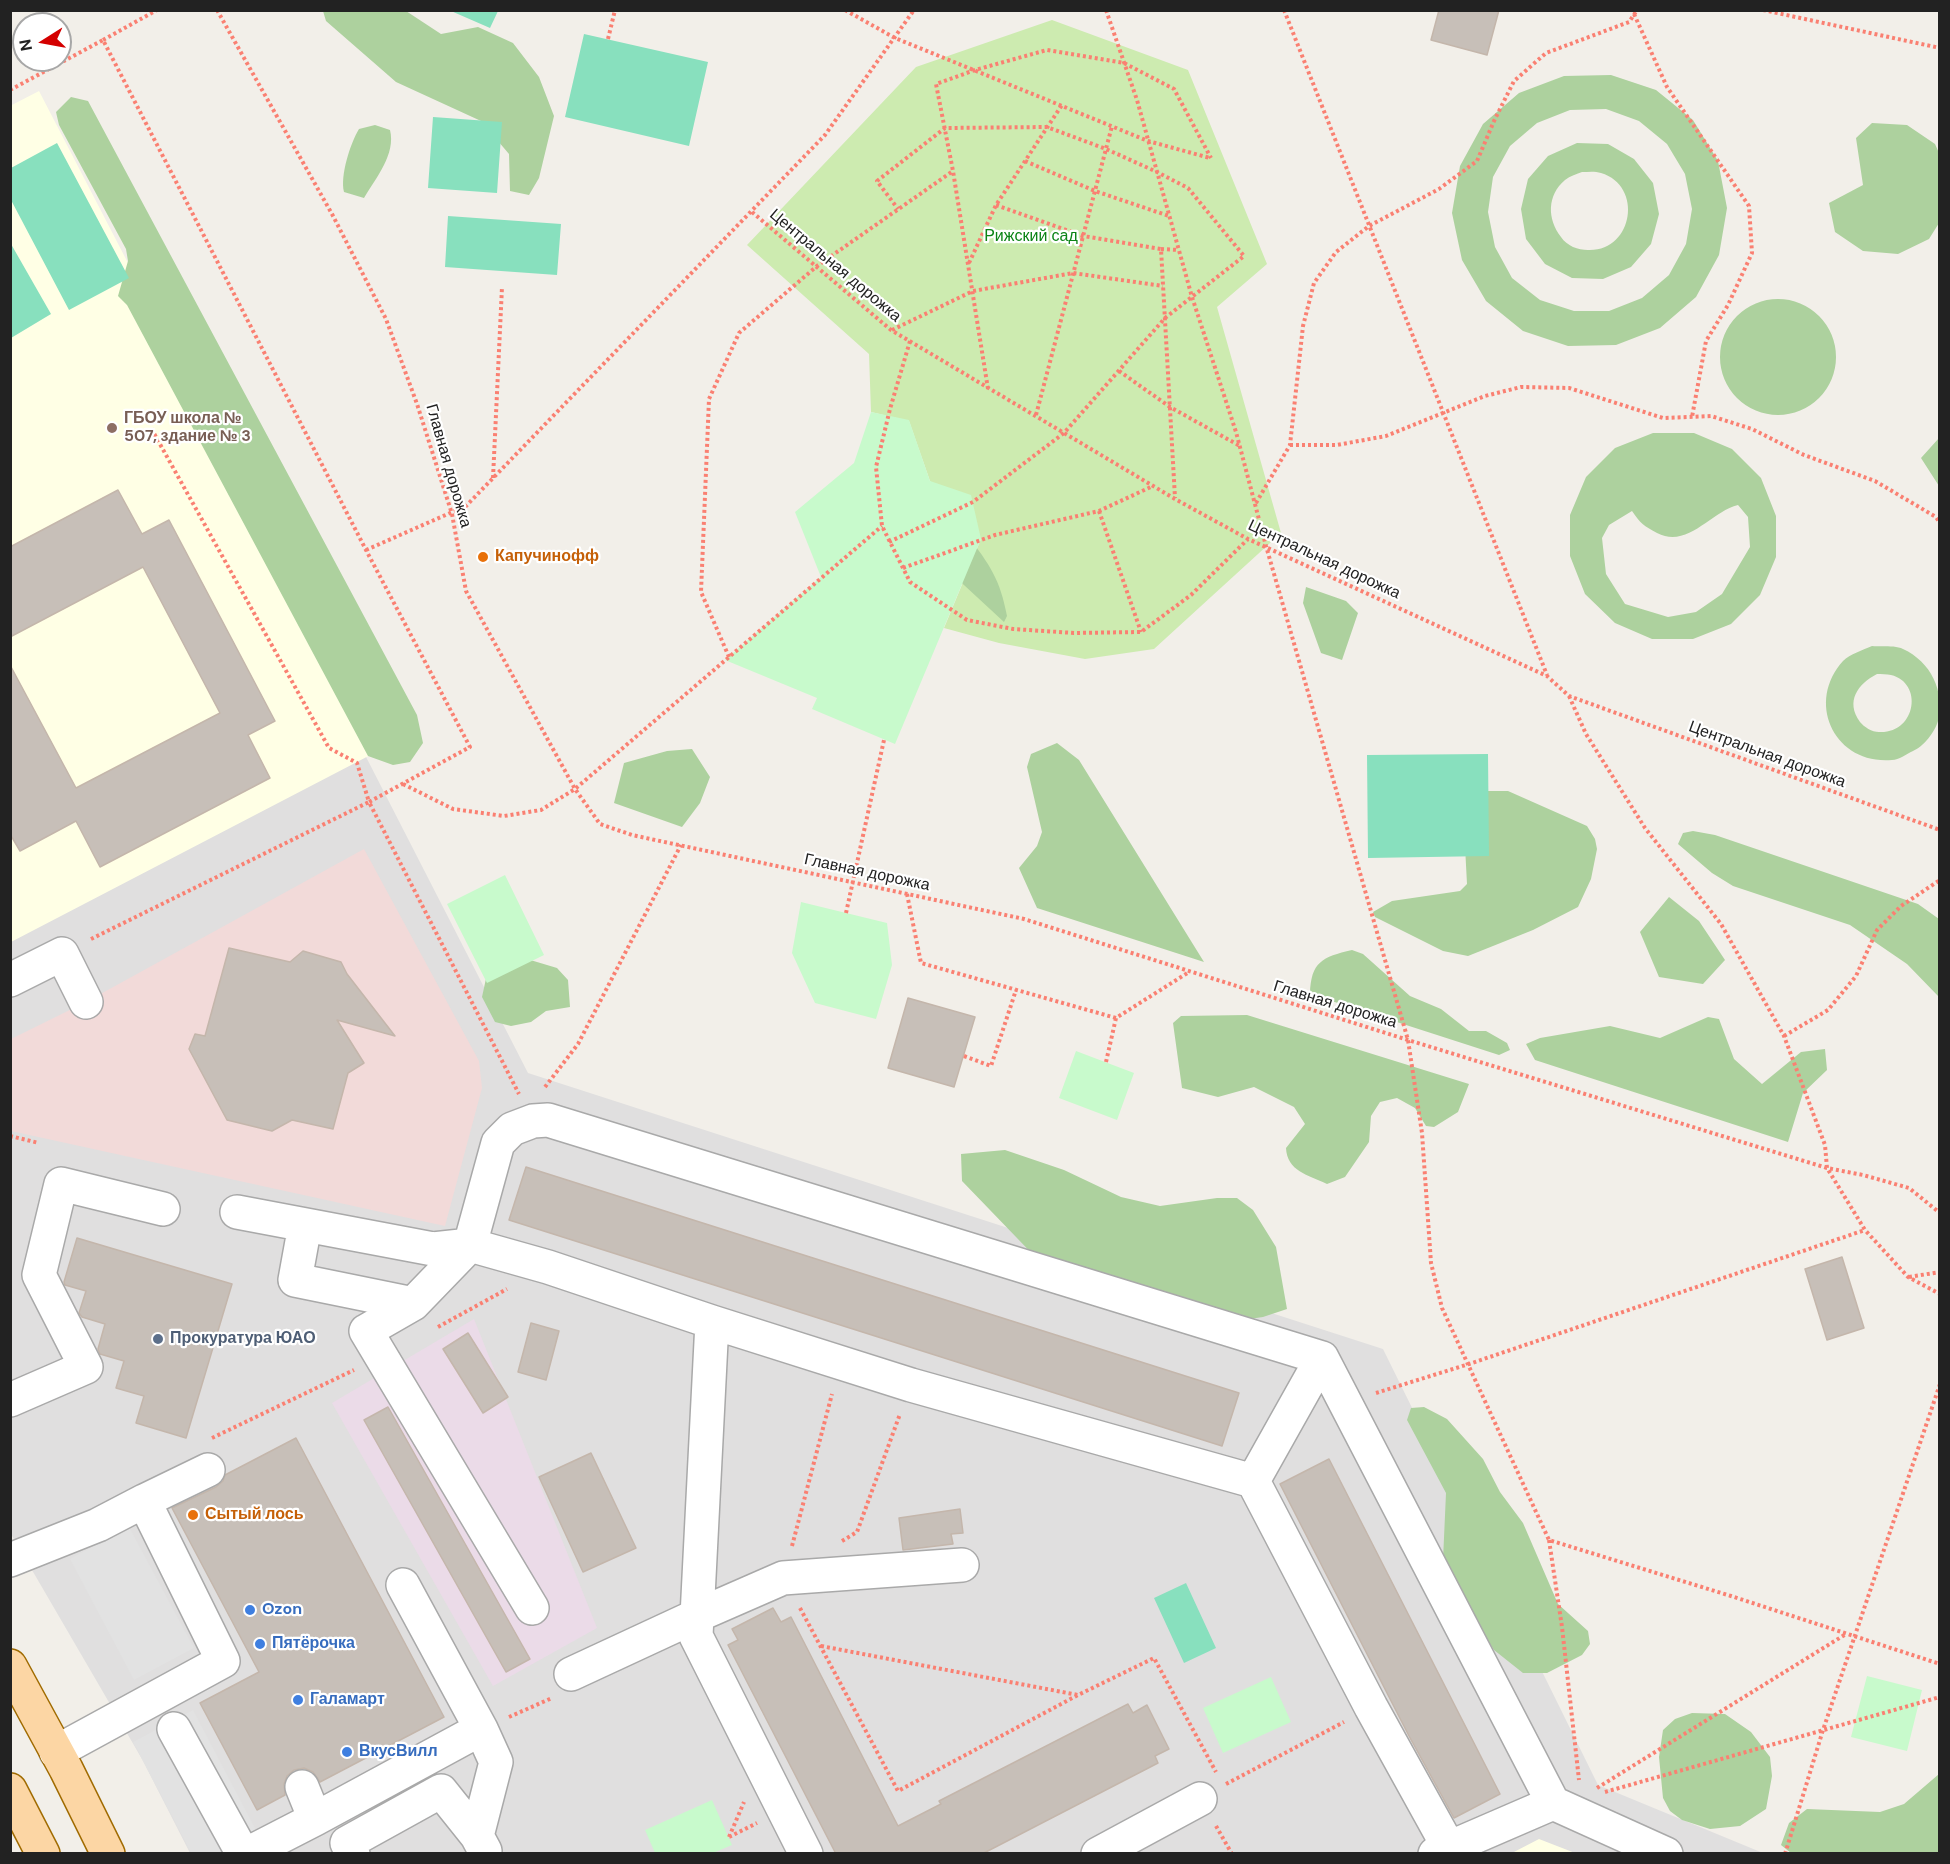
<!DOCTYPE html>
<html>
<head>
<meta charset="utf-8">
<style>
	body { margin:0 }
	#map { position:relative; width:1950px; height:1864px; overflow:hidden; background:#f2efe9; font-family:"DM Sans",sans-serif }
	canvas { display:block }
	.frame { position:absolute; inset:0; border:12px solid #222; pointer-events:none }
	.north { position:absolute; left:12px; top:12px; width:60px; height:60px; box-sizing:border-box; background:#fff; border:2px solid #a7a7a7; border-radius:50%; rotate:259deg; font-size:16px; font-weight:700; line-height:24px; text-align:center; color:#222 }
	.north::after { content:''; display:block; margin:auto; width:21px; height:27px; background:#d40000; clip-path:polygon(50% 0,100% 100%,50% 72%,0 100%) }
</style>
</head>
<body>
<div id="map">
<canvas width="1950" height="1864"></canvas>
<div class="frame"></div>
<div class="north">N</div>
</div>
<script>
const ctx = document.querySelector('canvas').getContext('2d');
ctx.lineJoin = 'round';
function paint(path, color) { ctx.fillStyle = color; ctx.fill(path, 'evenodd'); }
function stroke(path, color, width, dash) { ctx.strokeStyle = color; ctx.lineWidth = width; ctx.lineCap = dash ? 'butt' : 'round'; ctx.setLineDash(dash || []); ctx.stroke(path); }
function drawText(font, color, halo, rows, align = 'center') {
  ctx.font = font + ' "DM Sans",sans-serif'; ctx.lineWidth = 4.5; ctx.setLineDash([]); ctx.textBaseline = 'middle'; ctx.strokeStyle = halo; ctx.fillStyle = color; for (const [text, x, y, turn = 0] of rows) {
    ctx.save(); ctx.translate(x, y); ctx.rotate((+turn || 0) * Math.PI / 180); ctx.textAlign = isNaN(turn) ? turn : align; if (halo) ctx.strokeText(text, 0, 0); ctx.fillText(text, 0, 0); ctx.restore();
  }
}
paint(new Path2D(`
	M135 306 528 1073 1383 1349 1598 1785 1763 1853H190L142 1759 11 1534 10 368Z`), '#e0dfdf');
paint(new Path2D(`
	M364 849 479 1061 482 1088 445 1226 11 1131V1039L86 1002Z`), '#f2dad9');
paint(new Path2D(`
	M474 1319 597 1628 493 1686 332 1403Z`), '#ebdbe8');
paint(new Path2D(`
	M39 91 380 750 11 942 10 106Z
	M1539 1839 1575 1853H1512Z`), '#ffffe5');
paint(new Path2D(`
	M1052 20 1188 70 1267 264 1217 307 1281 533 1154 649 1085 659 999 643 944 628 981 539 930 481 909 421 871 412 869 354 747 245 916 67Z`), '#cdebb0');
paint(new Path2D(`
	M323 11H406L441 34 478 27 513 43 539 77 554 116 539 178 529 195 510 191 509 154 481 121 396 82 326 21Z
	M1611 75 1656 90 1693 120 1718 161 1727 208 1719 255 1696 297 1660 328 1616 345 1568 346 1523 331 1486 301 1462 260 1452 213 1460 166 1483 124 1519 93 1564 76ZM1606 109 1639 121 1667 144 1685 174 1692 209 1686 244 1669 275 1642 298 1609 311H1574L1540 300 1512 278 1495 247 1488 212 1493 177 1510 146 1537 123 1570 110Z
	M71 97 88 101 417 715 423 743 410 762 393 765 368 756 127 305 118 296 128 261 126 249 59 125 56 112Z
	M1872 123 1907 125 1935 144 1939 153V223L1929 239 1898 254 1863 251 1835 232 1829 203 1863 185 1856 138Z
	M375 125 390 130C396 154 376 178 364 198L344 192C340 176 350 144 359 129Z
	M1577 143 1608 144 1634 159 1653 183 1659 214 1651 244 1631 267 1603 279 1572 278 1545 264 1526 239 1521 209 1528 179 1548 156ZM1582 172C1588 172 1595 171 1601 173 1644 186 1633 252 1588 250 1578 250 1567 246 1561 237 1547 219 1547 195 1565 180 1570 176 1577 174 1582 172Z
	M1720 357a58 58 0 1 1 116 0a58 58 0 1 1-116 0Z
	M1653 433H1694L1732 449 1761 478 1776 516V557L1760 595 1731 624 1693 639H1652L1615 623 1585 594 1570 556V515L1586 477 1615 448ZM1738 505 1748 517 1750 547 1722 594 1696 612 1668 617 1625 604 1606 574 1602 538 1609 525 1632 511C1640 523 1644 526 1657 533 1688 549 1710 512 1738 505Z
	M1939 438V486L1921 458Z
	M967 535C990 565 1000 579 1007 616L1004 622 951 573Z
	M1306 587 1346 601 1358 613 1342 660 1321 653 1303 603Z
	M1872 646C1881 647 1895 645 1903 649 1931 662 1945 691 1938 721 1935 732 1923 747 1913 751 1906 754 1899 760 1892 760 1835 765 1805 703 1843 661 1850 654 1863 650 1872 646ZM1877 674C1881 674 1887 674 1891 675 1924 683 1916 734 1879 732 1872 732 1864 727 1860 722 1845 701 1858 684 1877 674Z
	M1057 743 1079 760 1204 962 1037 908 1019 868 1037 846 1042 832 1027 767 1031 754Z
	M692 749 710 777 700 803 682 827 614 803 624 763 667 751Z
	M1474 791H1508L1587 826 1595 839 1597 849 1591 879 1578 907 1533 930 1468 956 1443 951 1375 917 1373 912 1392 901 1460 891 1467 884 1464 827Z
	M1693 831 1715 835 1918 904 1939 919V997L1907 964 1850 925 1733 886 1712 873 1678 844 1683 833Z
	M1669 897 1699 921 1725 960 1703 984 1659 977 1640 932Z
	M1352 950 1363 954 1410 996 1441 1009 1469 1031H1486L1507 1043 1510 1050 1499 1055 1310 994C1311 962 1322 957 1352 950Z
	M527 959 557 968 568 980 570 1007 546 1011 531 1022 511 1026 495 1022 482 997 487 974Z
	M1247 1015 1469 1084 1458 1112 1434 1127 1426 1126 1415 1108 1397 1098 1380 1102 1371 1116 1369 1142 1345 1177 1327 1184C1308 1175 1287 1171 1286 1148L1305 1124 1294 1107 1254 1087 1218 1097 1182 1088 1173 1023 1181 1016Z
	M1708 1017 1719 1019 1734 1059 1762 1084 1801 1052 1825 1049 1827 1070 1803 1093 1788 1142 1535 1060 1526 1044 1540 1038 1610 1026 1660 1038Z
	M1005 1150 1064 1170 1121 1197 1160 1206 1217 1198H1237L1253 1210 1276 1247 1287 1309 1263 1317 1242 1320 1044 1266 962 1181 961 1154Z
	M1424 1407 1447 1419 1483 1459 1500 1492 1523 1523 1558 1604 1588 1631 1590 1644 1582 1655 1547 1673H1523L1494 1650 1452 1586 1443 1560 1446 1493 1407 1420 1411 1408Z
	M1692 1713 1725 1714 1751 1732 1770 1757 1772 1776 1766 1809 1740 1826 1710 1829 1682 1820 1670 1811 1663 1798 1659 1757 1663 1730 1675 1719Z
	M1939 1774V1853H1791L1781 1845 1789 1823 1807 1809 1880 1812 1904 1804Z`), '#add19e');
paint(new Path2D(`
	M871 412 909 420 930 481 971 495 981 539 895 744 812 709 817 698 725 660 821 577 795 512 854 463Z
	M505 875 544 955 487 983 447 904Z
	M801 902 887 923 892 965 876 1019 815 1003 792 953Z
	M1076 1051 1134 1073 1117 1120 1059 1098Z
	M1867 1676 1922 1690 1907 1751 1851 1737Z
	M1271 1677 1291 1722 1223 1753 1203 1708Z
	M712 1800 732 1845 713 1853H655L645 1830Z`), '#c8facc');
paint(new Path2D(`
	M451 11H498L490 28Z
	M584 34 708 62 689 146 565 117Z
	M433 117 502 122 497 193 428 188Z
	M57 143 129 278 69 310 11 200V168Z
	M448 216 561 224 557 275 445 267Z
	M11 244 51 314 11 338H10Z
	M1488 754 1489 856 1368 858 1367 755Z
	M1186 1583 1216 1648 1184 1663 1154 1598Z`), '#88e0be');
paint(new Path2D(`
	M129 1527 194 1648 134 1680 70 1559Z
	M193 1710 257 1832 216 1853H191L133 1742Z`), '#e2e2e2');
const building = new Path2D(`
	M1439 10H1499L1487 55 1431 40Z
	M118 490 142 534 169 520 275 721 248 735 270 778 100 867 76 821 20 851 10 834V665L76 788 220 713 143 567 10 637V547Z
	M229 948 290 962 303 951 341 962 347 974 395 1036 337 1020 364 1063 348 1073 333 1129 292 1120 272 1131 227 1120 189 1049 195 1034 205 1036Z
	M908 998 975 1017 954 1087 888 1068Z
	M526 1167 1239 1393 1222 1446 509 1220Z
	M77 1238 232 1284 186 1438 136 1423 144 1396 116 1388 124 1361 100 1354 98 1349 105 1324 82 1317 79 1313 86 1291 65 1285 64 1282Z
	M1842 1257 1864 1328 1827 1340 1805 1269Z
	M531 1323 559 1331 546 1380 518 1372Z
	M468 1333 508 1397 483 1413 443 1349Z
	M388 1407 530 1659 506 1672 364 1420Z
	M296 1438 444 1717 320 1782 313 1772 304 1768 294 1770 287 1776 284 1784 285 1795 257 1810 200 1703 259 1672 172 1508 216 1487 223 1481 225 1475Z
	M591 1453 636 1548 583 1572 539 1477Z
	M1329 1459 1500 1794 1454 1818 1409 1736 1280 1484Z
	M960 1509 963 1533 951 1534 953 1544 903 1550 899 1518Z
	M773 1608 781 1622 791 1617 898 1826 941 1804 939 1801 1128 1704 1133 1713 1147 1705 1169 1749 1155 1756 1158 1763 982 1854H836L728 1645 738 1640 732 1629Z`);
paint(building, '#c7bfb8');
stroke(building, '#c4b6ab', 1.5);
const minor = new Path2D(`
	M10 980 62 954 86 1002
	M237 1212 433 1249 470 1245 548 1267 712 1322 911 1385 1253 1481 1371 1707 1449 1848
	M305 1225 295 1280 413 1304
	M712 1322 696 1636 806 1854
	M10 1400 86 1367 39 1275 61 1184 163 1209
	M1253 1481 1322 1358
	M144 1501 208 1470
	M10 1560 98 1525 144 1501 223 1661 56 1752
	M403 1585 481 1729 496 1762 477 1836
	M532 1608 366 1331 413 1304 470 1245 498 1143 512 1129 533 1121 548 1120 1322 1358 1553 1803 1666 1854
	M571 1674 696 1616 783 1578 962 1565
	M174 1729 243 1854
	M302 1787 315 1819
	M247 1854 315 1819 481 1729
	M353 1854 347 1843 441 1791 477 1836 485 1851
	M1098 1854 1200 1799
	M1435 1854 1553 1803`);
const major = new Path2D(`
	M10 1666 66 1769 108 1854
	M10 1790 43 1854`);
stroke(minor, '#a9a9a9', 36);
stroke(major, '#a06b00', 36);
stroke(new Path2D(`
	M217 10 332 214 386 319 417 404 452 514 466 591 575 789 600 824 632 835 1024 919 1408 1040 1827 1168 1863 1175 1909 1188 1940 1213
	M845 10 895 38 1148 141 1210 158
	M1106 10 1137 100 1192 297 1236 432 1266 546 1408 1040 1422 1133 1431 1263 1442 1308 1549 1540 1731 1596 1940 1664
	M1284 10 1547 675
	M1763 10 1940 48
	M1634 14 1667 87 1749 206 1752 253 1728 305 1706 341 1692 417
	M608 39 615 10
	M103 40 157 10
	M10 90 103 40 366 550 470 747 369 802 357 763 329 748 151 428
	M1025 161 1095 191 1169 216
	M996 205 1083 236 1161 249 1175 498
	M752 212 891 330 1175 499 1248 539 1547 676 1569 696 1940 830
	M1161 249 1179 250
	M969 263 996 205 1062 105
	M892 330 973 291 1073 273 1163 286
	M910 341 890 409 876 467 882 526 910 582 967 620 1013 629 1074 633 1141 632 1191 595 1248 539
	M1119 371 1170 407 1240 446
	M988 389 953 171 936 84 975 70 1047 50 1124 63 1174 89 1211 158
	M1036 415 1112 126
	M1290 445H1337L1386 436 1485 396 1521 387 1569 388 1663 418 1711 416 1752 429 1804 455 1875 481 1936 517 1940 523
	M493 478 502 287
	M1256 503 1290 445 1303 326 1314 283 1336 252 1369 226 1439 189 1477 161 1494 121 1514 81 1546 53 1629 22 1637 10
	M1099 511 1141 632
	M889 542 973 502 1064 433 1165 318 1244 256 1188 188 1157 172 1106 149 1047 127 945 128 877 181 898 209
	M366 550 466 506 825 135 914 10
	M903 568 995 535 1099 511 1153 486
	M729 657 701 592 709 399 739 333 817 266 953 171
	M1569 696 1586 734 1645 828 1721 924 1784 1036 1825 1145 1827 1168 1865 1230 1908 1277 1940 1294
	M403 784 453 809 504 816 541 810 575 789 882 526
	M907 894 921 963 1116 1018 1189 972
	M846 913 884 740
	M91 939 369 802 519 1094
	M1784 1036 1828 1010 1856 976 1877 930 1901 906 1940 880
	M964 1056 991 1066 1016 990
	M1106 1062 1116 1018
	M545 1087 578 1044 681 845
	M10 1136 39 1143
	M1909 1277 1940 1272
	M438 1327 507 1289
	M1376 1393 1469 1364 1865 1230
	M212 1438 354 1370
	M1549 1540 1562 1627 1579 1780
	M842 1541 857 1532 900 1414
	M792 1546 832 1394
	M800 1608 898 1791 1078 1695 1154 1658 1216 1772
	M821 1646 1078 1695
	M509 1717 552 1698
	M1226 1784 1344 1722
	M1597 1788 1846 1634
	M1605 1792 1940 1697
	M1216 1826 1232 1854
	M729 1837 744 1802
	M729 1837 757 1823
	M1785 1854 1823 1730 1940 1384`), '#fa8072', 4, [3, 3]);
stroke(minor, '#fff', 33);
stroke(major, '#fcd6a4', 33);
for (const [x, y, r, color] of [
	[112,428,6,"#8d6e63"],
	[483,557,6,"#e8710a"],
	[158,1339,6,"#5c6f8a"],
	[193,1515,6,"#e8710a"],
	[250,1610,6,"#3f7fe0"],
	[260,1644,6,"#3f7fe0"],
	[298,1700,6,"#3f7fe0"],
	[347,1752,6,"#3f7fe0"]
]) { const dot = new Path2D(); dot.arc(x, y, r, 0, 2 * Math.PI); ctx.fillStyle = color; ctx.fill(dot); stroke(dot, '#fff', 2); }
drawText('16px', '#0c8416', '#fff', [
	["Рижский сад",1031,237]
]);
drawText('16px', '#222', '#fff', [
	["Центральная дорожка",835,266,40],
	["Главная дорожка",448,466,74],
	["Центральная дорожка",1324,560,25],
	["Центральная дорожка",1767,755,20],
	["Главная дорожка",867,873,12],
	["Главная дорожка",1335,1005,17]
]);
drawText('bold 16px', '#785e54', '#fff', [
	["ГБОУ школа №",124,419],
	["507, здание № 3",124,437]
], 'left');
drawText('bold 16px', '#c56008', '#fff', [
	["Капучинофф",495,557],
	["Сытый лось",205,1515]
], 'left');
drawText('bold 16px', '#4e5e75', '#fff', [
	["Прокуратура ЮАО",170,1339]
], 'left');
drawText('bold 16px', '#366cbe', '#fff', [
	["Ozon",262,1610],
	["Пятёрочка",272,1644],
	["Галамарт",310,1700],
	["ВкусВилл",359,1752]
], 'left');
</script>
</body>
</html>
